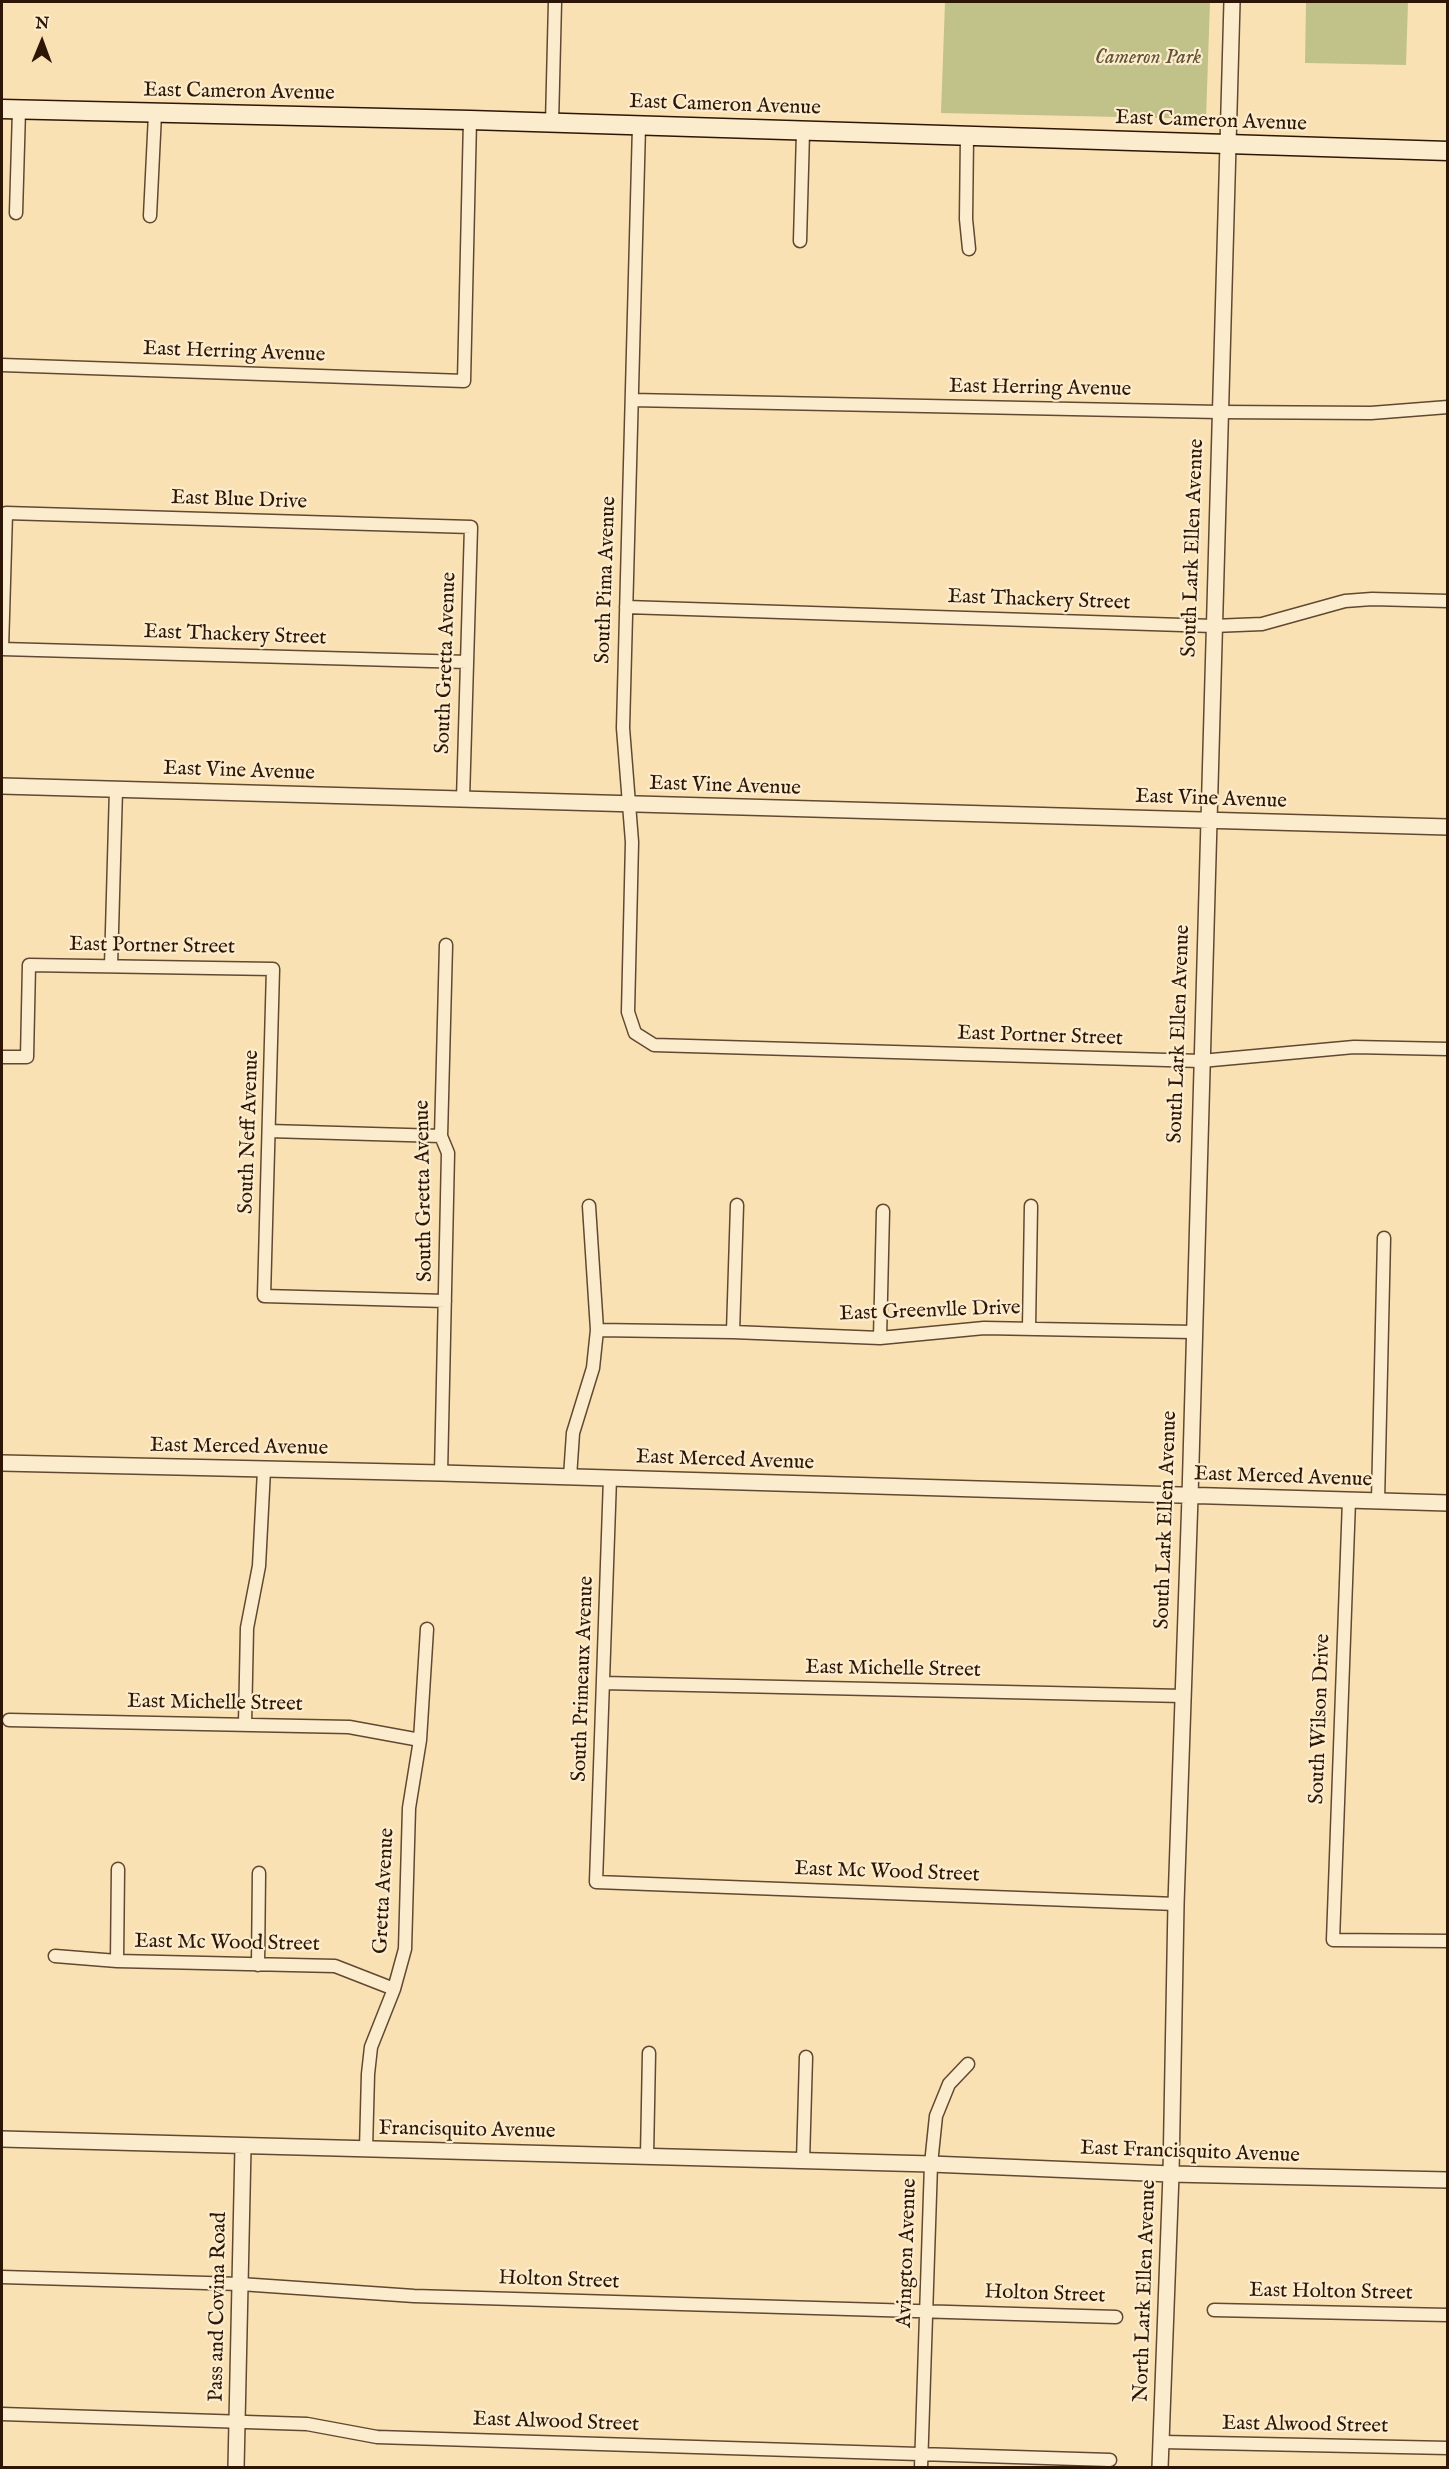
<!DOCTYPE html>
<html>
<head>
<meta charset="utf-8">
<style>
	body { margin:0 }
	#map { position:relative; width:1449px; height:2469px; overflow:hidden; background:#fae1b3; font-family:"IM FELL English",serif }
	canvas { display:block }
	.frame { position:absolute; inset:0; border:3px solid #2d1605; pointer-events:none }
	.north { position:absolute; left:12px; top:12px; width:60px; height:60px; -webkit-text-stroke:4px #fcecce; paint-order:stroke; rotate:1deg; font-size:16px; font-weight:700; line-height:24px; text-align:center; color:#2d1605 }
	.north::after { content:''; display:block; margin:auto; width:21px; height:27px; background:#2d1605; clip-path:polygon(50% 0,100% 100%,50% 72%,0 100%) }
</style>
</head>
<body>
<div id="map">
<canvas width="1449" height="2469"></canvas>
<div class="frame"></div>
<div class="north">N</div>
</div>
<script>
const ctx = document.querySelector('canvas').getContext('2d');
ctx.lineJoin = 'round';
function paint(path, color) { ctx.fillStyle = color; ctx.fill(path, 'evenodd'); }
function stroke(path, color, width, dash) { ctx.strokeStyle = color; ctx.lineWidth = width; ctx.lineCap = dash ? 'butt' : 'round'; ctx.setLineDash(dash || []); ctx.stroke(path); }
function drawText(font, color, halo, rows, align = 'center') {
  ctx.font = font + ' "IM FELL English",serif'; ctx.lineWidth = 4.5; ctx.setLineDash([]); ctx.textBaseline = 'middle'; ctx.strokeStyle = halo; ctx.fillStyle = color; for (const [text, x, y, turn = 0] of rows) {
    ctx.save(); ctx.translate(x, y); ctx.rotate((+turn || 0) * Math.PI / 180); ctx.textAlign = isNaN(turn) ? turn : align; if (halo) ctx.strokeText(text, 0, 0); ctx.fillText(text, 0, 0); ctx.restore();
  }
}
paint(new Path2D(`
	M945 2H1210L1206 119 941 113Z
	M1306 2H1408L1406 65 1305 63Z`), '#c1c28a');
const minor = new Path2D(`
	M552 123 555 2
	M639 126 623 728 632 842 628 1012 635 1033 654 1045 1201 1061 1354 1047 1448 1049
	M967 136 966 219 969 249
	M16 213 19 110
	M150 216 155 114
	M800 241 803 132
	M2 365 464 381 470 120
	M632 400 1219 412 1371 413 1448 407
	M626 607 1213 626 1262 624 1345 601 1372 599 1448 601
	M2 649 6 513 471 527 463 799
	M2 649 467 662
	M111 966 116 789
	M2 1057H27L29 965 273 969 264 1296 445 1301
	M269 1131 441 1136
	M1029 1328 1031 1206
	M597 1330 733 1332 880 1338 984 1328 1193 1332
	M733 1332 737 1205
	M880 1338 883 1211
	M441 1473 448 1153 441 1136 446 945
	M570 1477 573 1433 593 1368 597 1330 589 1206
	M610 1478 596 1882 1176 1904
	M1349 1500 1333 1940 1448 1941
	M1378 1501 1384 1238
	M603 1683 1183 1696
	M9 1720 349 1727 420 1740
	M245 1724 247 1628 259 1566 264 1470
	M55 1956 117 1961 335 1966 394 1989
	M117 1961 118 1869
	M258 1965 259 1873
	M366 2149 368 2074 371 2047 394 1989 405 1949 409 1808 420 1740 427 1629
	M647 2156 649 2053
	M803 2161 806 2057
	M2 2277 240 2284 414 2296 1116 2317
	M1214 2310 1448 2315
	M2 2414 307 2424 377 2437 1110 2460
	M1163 2442 1448 2448
	M921 2468 931 2164 936 2116 949 2084 968 2064`);
const tertiary = new Path2D(`
	M2 786 1448 827
	M2 1463 441 1473 1448 1503
	M2 2139 931 2164 1171 2174 1448 2180
	M236 2468 243 2147
	M1160 2468 1171 2174 1176 1904 1190 1497 1232 2`);
const secondary = new Path2D(`
	M2 109 470 120 1448 151`);
stroke(minor, '#604930', 15);
stroke(tertiary, '#604930', 18);
stroke(secondary, '#2d1605', 21);
stroke(minor, '#fcecce', 12);
stroke(tertiary, '#fcecce', 15);
stroke(secondary, '#fcecce', 18);
drawText('italic 21px', '#615234', '#fcecce', [
	["Cameron Park",1148,59]
]);
drawText('21px', '#2d1605', '#fcecce', [
	["East Cameron Avenue",239,93,1],
	["East Cameron Avenue",725,106,2],
	["East Cameron Avenue",1211,122,2],
	["East Herring Avenue",234,353,2],
	["East Herring Avenue",1040,389,1],
	["East Blue Drive",239,501,2],
	["South Lark Ellen Avenue",1194,548,-88],
	["South Pima Avenue",607,580,-88],
	["East Thackery Street",1039,601,2],
	["East Thackery Street",235,636,2],
	["South Gretta Avenue",447,663,-88],
	["East Vine Avenue",239,772,2],
	["East Vine Avenue",725,787,2],
	["East Vine Avenue",1211,800,2],
	["East Portner Street",152,947,1],
	["South Lark Ellen Avenue",1180,1034,-88],
	["East Portner Street",1040,1037,2],
	["South Neff Avenue",250,1132,-88],
	["South Gretta Avenue",425,1191,-91],
	["East Greenvlle Drive",930,1312,-2],
	["East Merced Avenue",239,1448,1],
	["East Merced Avenue",725,1461,2],
	["East Merced Avenue",1283,1478,2],
	["South Lark Ellen Avenue",1167,1520,-88],
	["East Michelle Street",893,1670,1],
	["South Primeaux Avenue",584,1679,-88],
	["East Michelle Street",215,1704,1],
	["South Wilson Drive",1321,1719,-88],
	["East Mc Wood Street",887,1873,2],
	["Gretta Avenue",385,1891,-87],
	["East Mc Wood Street",227,1944,1],
	["Francisquito Avenue",467,2131,1],
	["East Francisquito Avenue",1190,2153,2],
	["Avington Avenue",908,2253,-88],
	["Holton Street",559,2281,2],
	["North Lark Ellen Avenue",1146,2291,-88],
	["East Holton Street",1331,2293,1],
	["Holton Street",1045,2295,2],
	["Pass and Covina Road",219,2307,-89],
	["East Alwood Street",556,2423,2],
	["East Alwood Street",1305,2426,1]
]);
</script>
</body>
</html>
